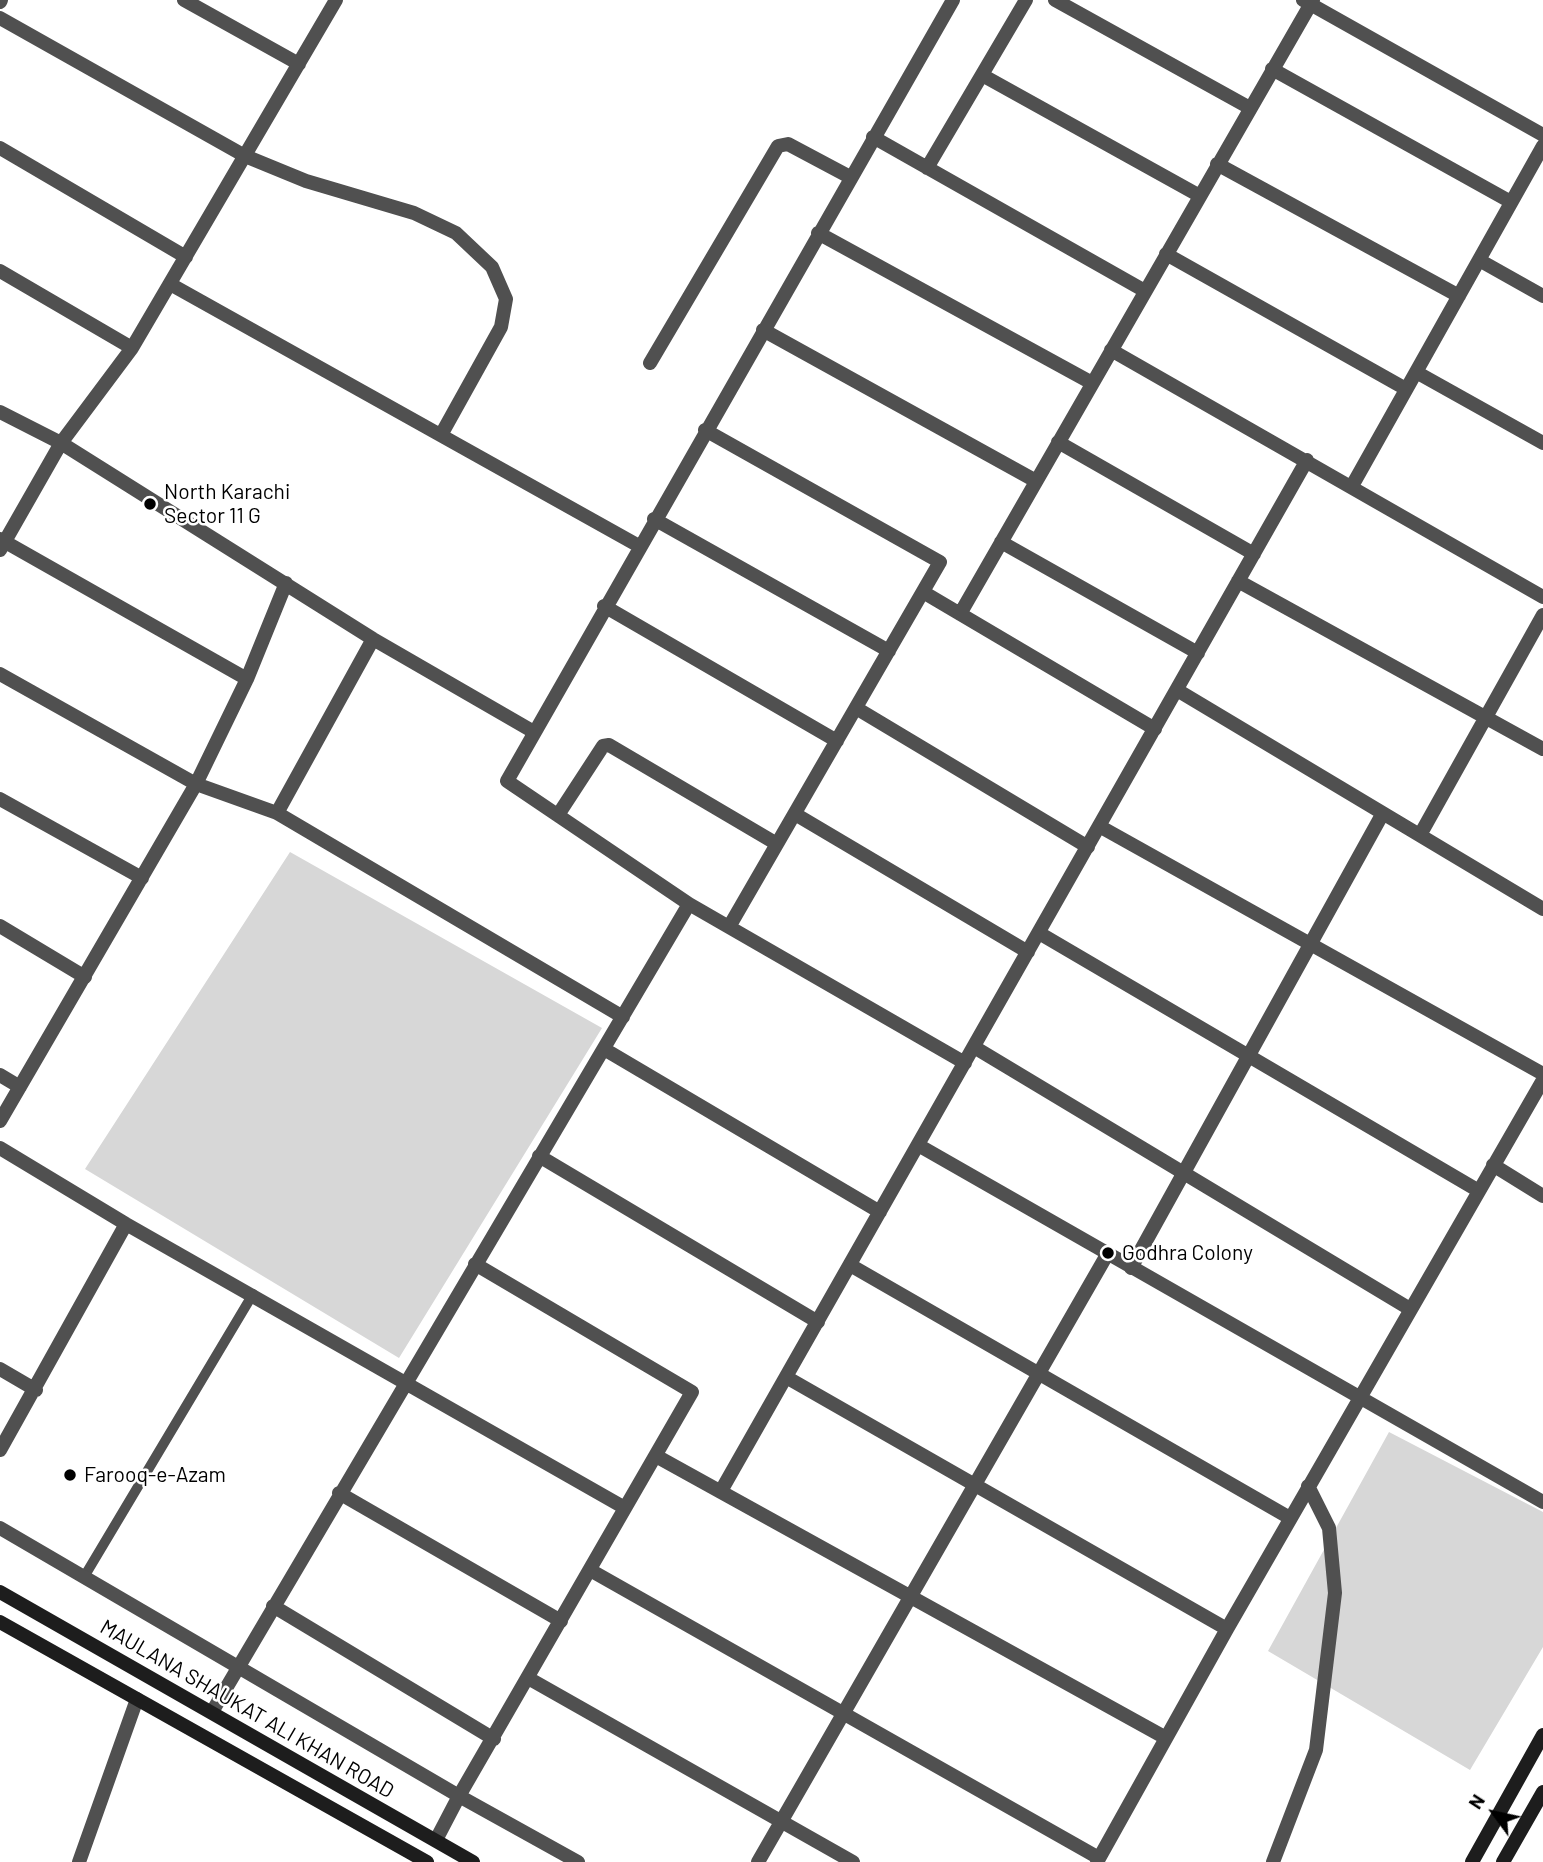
<!DOCTYPE html>
<html>
<head>
<meta charset="utf-8">
<style>
	body { margin:0 }
	#map { position:relative; width:1543px; height:1862px; overflow:hidden; background:#fff; font-family:Barlow,sans-serif }
	canvas { display:block }
	.north { position:absolute; left:1459px; top:1778px; width:70px; height:70px; -webkit-text-stroke:5px #fff; paint-order:stroke; rotate:303deg; font-size:19px; font-weight:700; line-height:28px; text-align:center; color:#000 }
	.north::after { content:''; display:block; margin:auto; width:24px; height:32px; background:#000; clip-path:polygon(50% 0,100% 100%,50% 72%,0 100%) }
</style>
</head>
<body>
<div id="map">
<canvas width="1543" height="1862"></canvas>
<div class="north">N</div>
</div>
<script>
const ctx = document.querySelector('canvas').getContext('2d');
ctx.lineJoin = 'round';
function paint(path, color) { ctx.fillStyle = color; ctx.fill(path, 'evenodd'); }
function stroke(path, color, width, dash) { ctx.strokeStyle = color; ctx.lineWidth = width; ctx.lineCap = dash ? 'butt' : 'round'; ctx.setLineDash(dash || []); ctx.stroke(path); }
function drawText(font, color, halo, rows, align = 'center') {
  ctx.font = font + ' Barlow,sans-serif'; ctx.lineWidth = 5; ctx.setLineDash([]); ctx.textBaseline = 'middle'; ctx.strokeStyle = halo; ctx.fillStyle = color; for (const [text, x, y, turn = 0] of rows) {
    ctx.save(); ctx.translate(x, y); ctx.rotate((+turn || 0) * Math.PI / 180); ctx.textAlign = isNaN(turn) ? turn : align; if (halo) ctx.strokeText(text, 0, 0); ctx.fillText(text, 0, 0); ctx.restore();
  }
}
paint(new Path2D(`
	M290 852 602 1028 399 1358 85 1169Z
	M1389 1432 1543 1512V1647L1470 1770 1268 1651Z`), '#d7d7d7');
stroke(new Path2D(`
	M84 1577 253 1294`), '#505050', 10);
stroke(new Path2D(`
	M184 0 299 64
	M953 0 507 781 689 904 965 1063
	M1055 0 1250 108
	M1303 0 1543 135
	M0 2 1 0
	M0 18 245 156 306 181 414 213 456 233 492 267 506 299 501 327 441 435
	M1272 69 1511 202
	M982 75 1200 196
	M873 137 1145 291
	M0 148 186 257
	M1217 164 1459 296
	M927 168 1026 0
	M818 233 1092 383
	M1166 254 1406 389
	M1479 260 1543 296
	M0 271 132 348
	M170 284 639 546
	M763 330 1036 481
	M1111 350 1543 597
	M650 363 778 146 788 144 850 177
	M1416 372 1543 443
	M0 412 61 443 373 639 534 732
	M705 430 940 562 729 927
	M1058 442 1254 554
	M1352 486 1543 146
	M654 519 889 651
	M0 539 247 679
	M1001 542 1198 653
	M0 550 61 443 132 348 336 0
	M1238 581 1543 749
	M923 592 1155 729
	M604 606 837 741
	M960 614 1313 0
	M0 674 196 784 277 813 623 1017
	M1177 690 1543 909
	M856 708 1088 847
	M0 799 142 878
	M277 813 373 639
	M795 814 1028 952
	M558 815 603 746 609 745 777 844
	M1099 826 1543 1074
	M1420 835 1543 615
	M0 926 85 977
	M1039 933 1479 1191
	M974 1047 1410 1309
	M604 1049 880 1212
	M0 1075 20 1087
	M0 1121 196 784 247 679 286 583
	M918 1145 1543 1502
	M0 1148 126 1224 625 1508
	M539 1156 818 1322
	M1493 1165 1543 1196
	M850 1265 1290 1518
	M1131 1268 1383 813
	M0 1369 36 1390
	M786 1377 1227 1629
	M0 1450 126 1224
	M656 1456 1166 1738
	M721 1491 1307 460
	M339 1493 561 1621
	M0 1528 459 1796 578 1862
	M590 1570 1099 1858
	M273 1606 494 1739
	M528 1678 853 1862
	M212 1712 689 904
	M436 1840 459 1796 692 1392 475 1264
	M79 1862 137 1699
	M758 1862 1108 1253
	M1097 1862 1227 1629 1543 1080
	M1273 1862 1316 1750 1335 1593 1329 1528 1308 1486`), '#505050', 14);
stroke(new Path2D(`
	M0 1592 473 1862
	M0 1622 427 1862
	M1472 1862 1543 1735
	M1503 1862 1543 1792`), '#1d1d1d', 14);
for (const [x, y, r, color] of [
	[150,504,7,"#000"],
	[1108,1253,7,"#000"],
	[70,1475,7,"#000"]
]) { const dot = new Path2D(); dot.arc(x, y, r, 0, 2 * Math.PI); ctx.fillStyle = color; ctx.fill(dot); stroke(dot, '#fff', 2.5); }
drawText('21px', '#000', '#fff', [
	["North Karachi",164,492],
	["Sector 11 G",164,516],
	["Godhra Colony",1122,1253],
	["Farooq-e-Azam",84,1475]
], 'left');
drawText('21px', '#000', '#fff', [
	["MAULANA SHAUKAT ALI KHAN ROAD",247,1709,30]
]);
</script>
</body>
</html>
